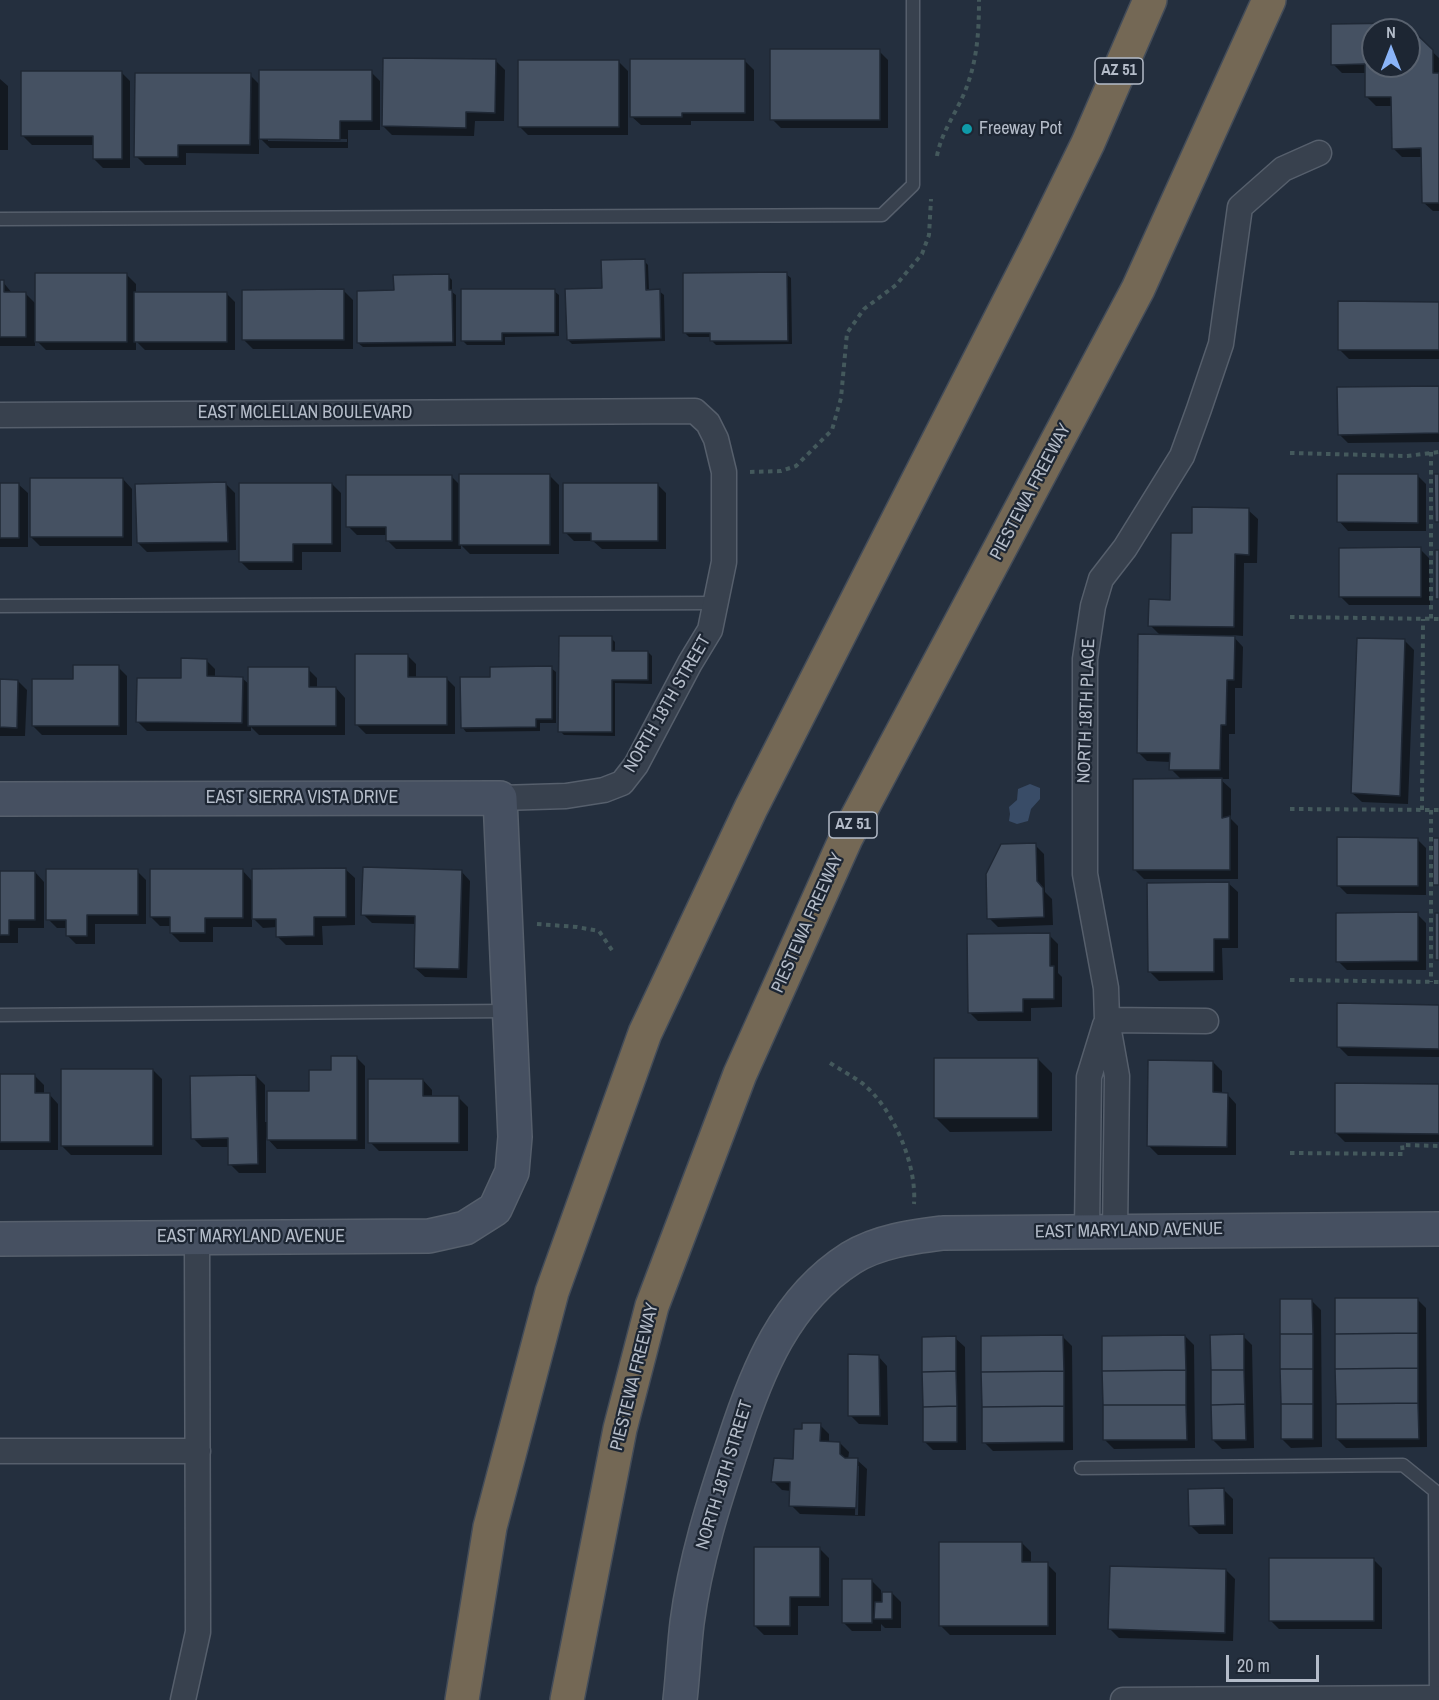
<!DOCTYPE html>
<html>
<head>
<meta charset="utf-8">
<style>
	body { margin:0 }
	#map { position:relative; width:1439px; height:1700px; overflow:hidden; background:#242f3e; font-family:"Archivo Narrow",sans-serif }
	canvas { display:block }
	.north { position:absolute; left:1361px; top:18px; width:60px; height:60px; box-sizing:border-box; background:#1d2633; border:2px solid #59626f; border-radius:50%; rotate:0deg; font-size:16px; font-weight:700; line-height:24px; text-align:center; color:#b4bcc9 }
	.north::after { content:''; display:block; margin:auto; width:21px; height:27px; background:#8ab4f8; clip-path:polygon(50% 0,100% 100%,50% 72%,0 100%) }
	.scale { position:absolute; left:1226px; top:1655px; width:93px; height:27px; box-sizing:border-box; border:3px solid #b4bcc9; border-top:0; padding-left:8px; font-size:18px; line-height:21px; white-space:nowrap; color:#b4bcc9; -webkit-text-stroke:4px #1d2633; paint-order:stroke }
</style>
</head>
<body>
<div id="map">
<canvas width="1439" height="1700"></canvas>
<div class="north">N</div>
<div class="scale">20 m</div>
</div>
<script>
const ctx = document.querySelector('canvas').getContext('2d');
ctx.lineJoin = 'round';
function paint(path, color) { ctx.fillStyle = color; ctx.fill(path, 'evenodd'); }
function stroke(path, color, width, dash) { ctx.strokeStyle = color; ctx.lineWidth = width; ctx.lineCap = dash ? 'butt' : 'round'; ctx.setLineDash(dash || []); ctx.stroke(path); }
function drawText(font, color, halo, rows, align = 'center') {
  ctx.font = font + ' "Archivo Narrow",sans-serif'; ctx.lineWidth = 4.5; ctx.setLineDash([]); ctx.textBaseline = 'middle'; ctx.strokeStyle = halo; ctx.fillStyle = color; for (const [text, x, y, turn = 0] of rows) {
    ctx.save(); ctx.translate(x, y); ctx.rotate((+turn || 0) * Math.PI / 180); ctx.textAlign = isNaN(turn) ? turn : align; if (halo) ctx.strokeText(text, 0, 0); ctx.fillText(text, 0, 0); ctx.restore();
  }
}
paint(new Path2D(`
	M1030 784 1040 788V799L1031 809 1028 821 1017 824 1009 821 1010 814 1009 807 1017 800 1018 789Z`), '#394c67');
paint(new Path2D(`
	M1404 25 1439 58V211H1433L1423 202V157H1402L1393 148V106H1376L1367 97 1366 73H1342L1333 64 1332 26ZM1373 30H1409V66H1373Z
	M879 51 888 60V128H781L772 119Z
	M496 61 505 70 504 121H475L474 136 392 135 383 126Z
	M745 61 754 70V121H691V125H641L631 116Z
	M619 62 628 71V135H528L519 126Z
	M121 72 130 81V168H103L94 159V145H32L23 136Z
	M371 72 380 81V130H348V148H270L259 137V154L186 153V165H145L136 156 250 75 261 86ZM268 138 347 139V142L268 141Z
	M0 79 8 86V150H0Z
	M644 261 648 265 649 291H659L664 295 665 341 572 344 568 340 603 290Z
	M786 274 791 278 792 344 716 345 712 341V337H689L685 333Z
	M127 275 136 284V293H226L235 302V350H145L136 341V350H46L35 339V346H0V282H3L12 293H25L37 305Z
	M448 276 452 280V292L456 295V346L363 347 358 343 395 292Z
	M344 291 353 300V349H253L244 340Z
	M554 291 559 295V336L505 337V345H467L463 341Z
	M1439 303V359H1349L1339 349Z
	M1439 388V442L1348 443 1339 434Z
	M1417 475 1426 484V531H1348L1339 521Z
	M550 476 559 485V554H470L461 545V549H396L387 540V535H357L348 526 452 477 461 486Z
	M123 479 132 489V546H40L31 537Z
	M0 484H18L28 493V547H0Z
	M226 484 235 493 236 550 147 552 138 543Z
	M332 484 341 493V552H302V570H249L240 561Z
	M657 484 666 493V549H602L593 541H574L565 532Z
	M1248 510 1258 519 1257 563H1244L1243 636 1232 635 1243 647 1242 688H1235V734H1229V779H1220L1231 789V819L1238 826V879H1144L1135 870 1182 780 1171 769V762L1147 761 1138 752 1161 636 1150 625 1171 601 1193 535Z
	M1420 549 1429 558 1430 605H1349L1340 596Z
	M611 638 615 642V652H648L652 656V684L615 683V736L564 735 560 731Z
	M1405 641 1414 650 1408 804 1362 802 1352 793Z
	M407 655 416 664V678H446L455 687V734H366L357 725Z
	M206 660 215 669V678H242L250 685 308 669 317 678V688H336L345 698V735H259L251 727V731H147L138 722Z
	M118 667 127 676V735H42L33 726 74 681Z
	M551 668 556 672V723H540V731L466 732 462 727 491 678Z
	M0 681H18L27 690 25 736H0Z
	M1417 839 1426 848V895L1347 894 1338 885Z
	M1035 845 1044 854 1045 892 1052 899 1053 925 998 927 989 918Z
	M345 869 355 878V925L322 926 323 945H286L277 936V927L263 928 252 917V927H213V942H180L171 933V926H160L151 917 243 871 253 882Z
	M137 871 146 880V924H95V944H76L67 935V928H57L48 919Z
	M461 871 470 881 467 978 425 977 415 968 417 924 372 923 363 914Z
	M0 872H35L44 882V928H18V943H0Z
	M1228 883 1238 892V948H1222L1223 980 1159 981 1150 972Z
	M1417 914 1426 923V970H1347L1338 961Z
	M1049 935 1058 944V973L1062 977V1007L1031 1008V1021H978L969 1012Z
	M1439 1006V1057L1348 1056 1339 1047Z
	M356 1057 365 1066V1149H277L266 1137V1173H239L230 1164 229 1147H202L193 1138 256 1076 265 1085V1122H268L310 1093 332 1071Z
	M1038 1059 1052 1073V1131L950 1132 936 1118Z
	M1213 1062 1222 1071V1094H1227L1236 1104V1155H1158L1149 1146Z
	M153 1070 162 1079V1155H71L62 1146Z
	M35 1076 44 1085V1094H49L58 1104V1150H0V1095Z
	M423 1080 432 1090V1098H459L468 1107V1151H379L370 1142Z
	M1439 1085V1142H1345L1336 1133Z
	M1417 1299 1426 1308 1427 1447 1346 1448 1337 1439Z
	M1312 1301 1321 1310 1322 1447 1291 1448 1282 1439Z
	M1185 1336 1194 1345 1195 1448 1114 1449 1105 1440Z
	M1243 1336 1252 1345 1254 1448 1222 1449 1213 1440Z
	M1063 1337 1072 1346 1073 1450 993 1451 984 1442Z
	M955 1338 965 1347 966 1450H933L924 1441Z
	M878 1356 887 1366 888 1425 859 1424 850 1415Z
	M820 1425 829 1434V1443H840L849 1452 848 1460H857L867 1469 865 1516 800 1514 791 1505V1491L782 1490 773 1481 794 1460ZM856 1466H859L858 1515H855Z
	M1224 1490 1233 1499V1534H1199L1190 1525Z
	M1022 1543 1031 1552V1564H1047L1056 1573V1635H950L941 1626Z
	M820 1549 829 1558V1606H798V1635H764L755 1626Z
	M1373 1559 1382 1568V1629H1279L1270 1620Z
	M1226 1570 1235 1579 1233 1641 1119 1638 1110 1629Z
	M872 1581 881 1590V1593H892L901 1602V1628H885L881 1624V1631H852L843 1622Z`), '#0007');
const building = new Path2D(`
	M1405 23 1433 50V73H1439V203H1422L1421 148 1392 149 1391 97H1365V64L1331 65V24ZM1373 30H1409V66H1373Z
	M770 49H880V120H770Z
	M383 58 496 59 495 113 466 112V128L382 126Z
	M630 59H745V113H682V117H630Z
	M518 60H619V127H518Z
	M259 70H372V121H340V140L259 139Z
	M21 71H122V159H93V136H21Z
	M135 73H251L250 145H178V157H134Z
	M645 259 646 290 660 289 661 338 567 340 565 289 602 288 601 260Z
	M787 272 788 341H710V333H683V273Z
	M35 273H127V342H35Z
	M449 274V290H452L453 342 357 343V291L394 290 393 275Z
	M0 280H4V292H26V337H0Z
	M344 289V340H242V290Z
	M461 289H555V333H502V341H461Z
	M134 292H227V342H134Z
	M1338 301 1439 302V350H1338Z
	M1439 386V433L1338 435 1337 387Z
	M459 474H550V545H459Z
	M1337 474H1418V523L1337 522Z
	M1434 474H1439V522H1435Z
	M346 475H452V541H386V527H346Z
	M30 478H123V537H30Z
	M226 482 228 542 137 543 135 484Z
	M0 483H19V538H0Z
	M239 483H332V544H293V562H239Z
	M563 483H658V541H591V533H563Z
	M1192 507 1249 508V555L1235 554 1234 627 1148 626 1149 599 1170 600 1171 533H1192Z
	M1421 547V597H1339V548Z
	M1435 550H1439V599H1435Z
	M1138 634 1235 636 1234 680H1227L1226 725H1221L1220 770H1169L1170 753H1137Z
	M559 636H612V651H648V680H612V732H558Z
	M1357 638 1405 639 1400 796 1351 793Z
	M355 654H408V677H447V725H355Z
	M181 658 207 659V676L243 677 242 723 136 722 137 678H181Z
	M73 665H119V726H32V679H73Z
	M552 666V719H536V727L461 728 460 677H490V667Z
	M248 667H309V687H336V726H248Z
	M0 679 18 680 17 728 0 727Z
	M1222 778V818L1230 816V870H1133V779Z
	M1337 837 1418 838V886H1337Z
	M1433 838H1439V885H1433Z
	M1036 843 1037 881 1043 888 1044 917 987 919 986 874 1001 844Z
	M363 867 462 870 459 969 414 968 415 916 361 915Z
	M346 868V917H314V936L276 937V919H252V869Z
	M46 869H138V915H87V936H66V920H46Z
	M150 869H243V918H205V933H170V917H150Z
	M0 871H35V920H9V935H0Z
	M1229 882V939H1214V972H1148L1147 883Z
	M1418 912V961L1336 962V913Z
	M1435 913H1439V960H1435Z
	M1050 933V966H1054V999H1023V1012L968 1013 967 934Z
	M1337 1003 1439 1005V1049L1337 1047Z
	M331 1056H357V1140H267V1091H309V1070H331Z
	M934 1058H1038V1118H934Z
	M1148 1060 1213 1061V1092L1228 1093 1227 1147 1147 1146Z
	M61 1069H153V1146H61Z
	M0 1074H35V1093H50V1142H0Z
	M256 1075 258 1164 228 1165V1138L191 1139 190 1076Z
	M368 1079H423V1096H459V1143H368Z
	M1335 1083 1439 1084V1134L1335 1133Z
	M1335 1298H1418V1333L1335 1334Z
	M1280 1299H1312L1313 1334H1280Z
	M1418 1333V1368L1335 1369V1334Z
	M1244 1334V1370H1211L1210 1335Z
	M1280 1334H1313V1369H1280Z
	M1063 1335 1064 1371 981 1372V1336Z
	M1185 1335 1186 1370 1102 1371V1336Z
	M956 1336V1371L922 1372V1337Z
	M848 1354 879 1355 880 1416H848Z
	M1418 1368V1403L1336 1404 1335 1369Z
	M1280 1369H1313V1404H1281Z
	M1186 1370V1405H1103L1102 1371Z
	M1211 1370H1244L1245 1404 1211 1405Z
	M956 1371 957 1406 923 1407 922 1372Z
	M1064 1371V1406L982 1407 981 1372Z
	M1418 1403 1419 1439H1336V1404Z
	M1245 1404 1246 1440H1212L1211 1405Z
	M1281 1404H1313V1439H1281Z
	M1103 1405H1186L1187 1440H1103Z
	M957 1406V1442H923V1407Z
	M1064 1406V1442L982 1443V1407Z
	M802 1423H821L820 1441 840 1442V1454L845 1458H858L856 1508 789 1506 790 1482H771L774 1458 793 1459 794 1429H802Z
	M1224 1488 1225 1525 1189 1526 1188 1489Z
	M939 1542H1022V1562H1048V1626H939Z
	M754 1547H820V1597H790V1626H754Z
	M1269 1558H1374V1621H1269Z
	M1110 1566 1226 1569 1225 1633 1108 1629Z
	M842 1579H872V1623H842Z
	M882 1592H892V1619H874L875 1602H882Z`);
paint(building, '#455162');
stroke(building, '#1f2835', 1.5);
const lane = new Path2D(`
	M0 219 882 215 913 185V0
	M0 606 715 603
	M0 1015 508 1011
	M1081 1468 1403 1465 1435 1491 1436 1698`);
const street = new Path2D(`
	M0 415 695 411 708 423 716 439 724 472V562L710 630 690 663 636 765 622 783 604 790 566 796 500 798
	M1107 1020 1206 1021
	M1087 1231 1089 1077 1105 1025
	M1115 1231 1117 1076 1107 1020 1106 988 1085 874V659L1093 606 1101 579 1125 548 1182 456 1199 409 1221 344 1240 207 1283 169 1319 153
	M0 1451H198
	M183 1700 198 1632 197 1237
	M1123 1700 1436 1698`);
const secondary = new Path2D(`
	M0 799 500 798 515 1137 512 1172 495 1209 465 1228 429 1236 0 1239
	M680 1700C683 1674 684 1648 687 1623 695 1561 714 1501 734 1442 757 1371 785 1300 851 1258 879 1241 912 1237 943 1233L1439 1229`);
const highway = new Path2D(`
	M462 1700 490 1527 552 1292 645 1033 751 808 1038 245 1088 143 1150 0
	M567 1700 620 1429 652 1306 740 1074 846 838 1138 289 1269 0`);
stroke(lane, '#565f6c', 15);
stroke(street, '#565f6c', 27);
stroke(secondary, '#565f6c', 36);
stroke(highway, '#434c59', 36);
stroke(new Path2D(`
	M937 156C941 134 954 116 963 96 977 64 979 34 979 0
	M1431 452V619
	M1290 453 1407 456 1439 452
	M750 472 781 471 796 466 832 430 841 398 847 333 864 309 896 285 922 254 929 235 931 199
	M1290 617 1439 619
	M1290 809 1439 810
	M1422 810 1423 619
	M1431 810V982
	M537 924 577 927 599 931 614 953
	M1290 980 1439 982
	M830 1063C841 1070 852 1076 862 1083 893 1108 917 1164 914 1204
	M1290 1153 1403 1154 1402 1145 1439 1146`), '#44595c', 4, [4.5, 4.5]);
stroke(lane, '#38414e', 12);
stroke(street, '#38414e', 24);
stroke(secondary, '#465061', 33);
stroke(highway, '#746855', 33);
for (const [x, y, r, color] of [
	[967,129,6,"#0f9aa8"]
]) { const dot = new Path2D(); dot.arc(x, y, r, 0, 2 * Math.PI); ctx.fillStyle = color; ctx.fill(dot); stroke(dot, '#1d2633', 2); }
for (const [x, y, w] of [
	[1119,71,48],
	[853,825,48]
]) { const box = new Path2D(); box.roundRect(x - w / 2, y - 13, w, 26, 4.5); ctx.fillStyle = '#1d2633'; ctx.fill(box); stroke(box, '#b4bcc9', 1.5); }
drawText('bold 16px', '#b4bcc9', null, [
	["AZ 51",1119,71],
	["AZ 51",853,825]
]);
drawText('18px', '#b4bcc9', '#1d2633', [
	["Freeway Pot",979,129]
], 'left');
drawText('18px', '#b4bcc9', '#1d2633', [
	["EAST MCLELLAN BOULEVARD",305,413],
	["PIESTEWA FREEWAY",1031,492,-62],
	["NORTH 18TH STREET",668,704,-60],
	["NORTH 18TH PLACE",1087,711,-88],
	["EAST SIERRA VISTA DRIVE",302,798],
	["PIESTEWA FREEWAY",808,923,-66],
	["EAST MARYLAND AVENUE",1129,1231,-1],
	["EAST MARYLAND AVENUE",251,1237],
	["PIESTEWA FREEWAY",635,1377,-76],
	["NORTH 18TH STREET",725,1475,-73]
]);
</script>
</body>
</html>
